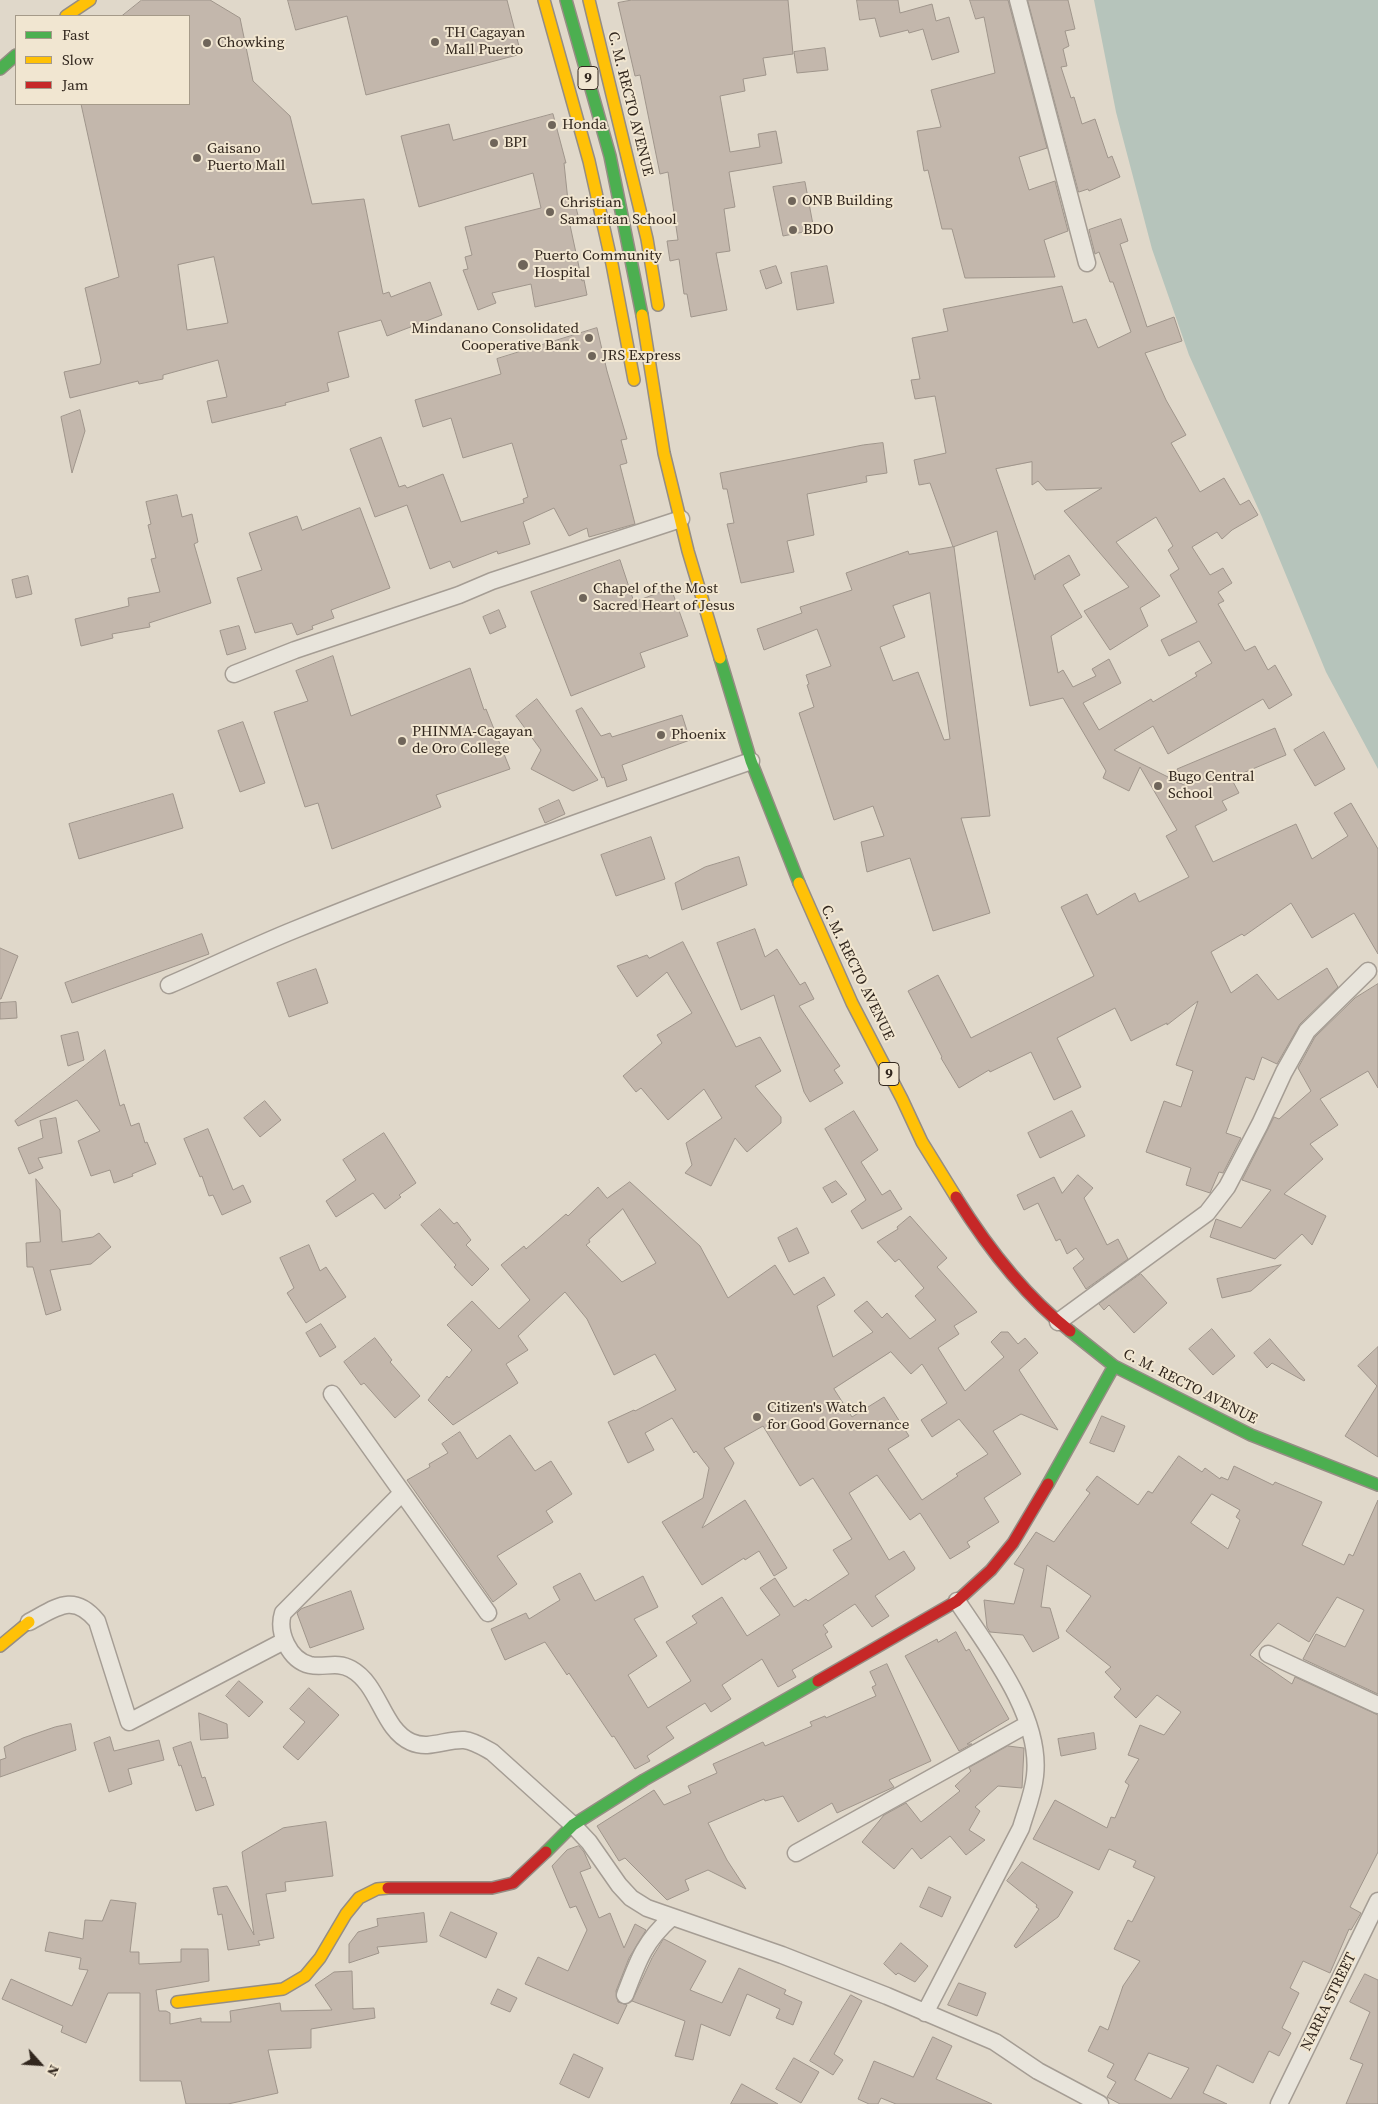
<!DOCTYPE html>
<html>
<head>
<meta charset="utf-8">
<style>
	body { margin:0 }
	#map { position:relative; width:1378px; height:2104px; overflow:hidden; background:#e0d8ca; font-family:"Source Serif 4",serif }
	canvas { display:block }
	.legend { position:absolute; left:15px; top:15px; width:175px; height:90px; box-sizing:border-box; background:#f1e6d1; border:1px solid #a59a89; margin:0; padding:6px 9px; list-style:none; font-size:15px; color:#32271e }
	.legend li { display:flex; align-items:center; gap:10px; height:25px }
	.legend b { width:25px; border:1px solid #a59a89 }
	.north { position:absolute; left:15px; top:2039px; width:50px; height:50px; -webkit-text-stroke:4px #f1e6d1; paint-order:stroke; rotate:116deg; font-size:14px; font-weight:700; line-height:20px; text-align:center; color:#32271e }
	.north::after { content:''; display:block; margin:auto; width:18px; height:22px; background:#32271e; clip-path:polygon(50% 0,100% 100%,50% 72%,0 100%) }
</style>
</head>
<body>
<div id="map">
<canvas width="1378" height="2104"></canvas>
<ul class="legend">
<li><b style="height:6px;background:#4caf50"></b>Fast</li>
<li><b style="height:6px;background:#ffc107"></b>Slow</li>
<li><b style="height:6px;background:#c62828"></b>Jam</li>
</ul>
<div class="north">N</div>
</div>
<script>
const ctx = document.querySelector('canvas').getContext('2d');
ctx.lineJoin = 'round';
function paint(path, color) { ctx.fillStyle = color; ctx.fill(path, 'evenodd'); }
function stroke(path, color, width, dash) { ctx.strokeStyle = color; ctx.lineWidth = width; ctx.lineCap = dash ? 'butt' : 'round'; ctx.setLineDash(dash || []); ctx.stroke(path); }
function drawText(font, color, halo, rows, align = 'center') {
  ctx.font = font + ' "Source Serif 4",serif'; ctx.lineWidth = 4; ctx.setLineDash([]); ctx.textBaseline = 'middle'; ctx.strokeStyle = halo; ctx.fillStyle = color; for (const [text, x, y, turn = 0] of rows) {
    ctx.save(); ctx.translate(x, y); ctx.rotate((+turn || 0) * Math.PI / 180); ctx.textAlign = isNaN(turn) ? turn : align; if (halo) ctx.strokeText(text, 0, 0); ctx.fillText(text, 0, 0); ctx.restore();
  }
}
paint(new Path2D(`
	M1094 0H1378V769L1326 672 1262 517 1189 355 1152 249 1116 112Z`), '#b6c4bb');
const building = new Path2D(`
	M142 0H210L240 18 253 81 290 116 312 204 364 199 383 294 389 292 391 297 430 282 442 315 387 336 381 320 338 332 349 377 327 383 329 391 285 403 286 405 265 410 212 423 207 401 227 397 218 360 163 375V379L139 384 138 381 70 398 64 372 100 364 101 360 85 288 119 277 81 104H189V16H122ZM214 257 228 323 187 330 178 265Z
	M288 0H507L521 54 366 95 347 16 296 30Z
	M632 0H788L793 54 763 58 766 75 743 79 745 91 720 96 730 152 760 147 758 134 776 131 782 163 729 172 735 207 724 209 730 251 716 253 727 310 691 317 687 294H684L679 259 670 261 667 241 678 240 668 172 660 174 640 75 635 76 618 3Z
	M857 0H898L900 13 932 4 936 21 949 17 959 52 932 60 923 29 909 33 908 30 880 37 875 18 860 20Z
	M970 0H1008L1047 148 1019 157 1029 190 1055 181 1068 231 1044 240 1055 277 965 278 952 229H942L928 170 924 171 917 131 941 127 931 90 995 73 984 17 976 19Z
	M1028 0H1068L1075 29 1065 31 1069 46 1063 49 1067 66 1061 67 1071 98 1074 97 1082 124 1095 119 1108 158 1112 156 1120 177 1089 191 1088 189 1079 192Z
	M825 48 828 70 797 73 794 52Z
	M553 114 566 163H564L568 201 574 200 580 223 570 225 582 281 584 280 587 295 535 307 531 284 492 293 496 303 478 310 463 270 468 269 465 257 472 255 465 227 541 208 533 173 419 207 401 136 449 124 453 140Z
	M805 182 814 230 783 236 773 187Z
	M1121 219 1128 241 1120 244 1147 327 1174 317 1182 341 1145 353 1166 400 1186 435 1171 443 1200 492 1224 478 1240 505 1249 500 1258 515 1232 530 1222 539 1217 532 1192 547 1210 575 1223 568 1232 583 1218 592 1224 601 1218 604 1245 651 1255 646 1268 670 1275 665 1292 695 1269 709 1263 699 1168 754 1153 726 1114 750 1186 786 1177 769 1275 728 1286 755 1231 778 1239 793 1222 801 1227 810 1195 826 1213 862 1296 824 1312 859 1348 836 1334 813 1351 803 1378 849V954L1354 913 1312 938 1291 903 1244 936 1242 934 1211 952 1231 993 1257 974 1278 1000 1327 968 1338 987 1300 1024 1277 1064 1262 1057 1254 1080 1246 1077 1226 1133 1241 1138 1223 1173 1219 1172 1210 1193 1186 1185 1191 1168 1146 1152 1164 1101 1181 1107 1193 1071 1176 1065 1198 1001 1167 1025V1023L1131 1041 1115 1008 1057 1038 1081 1087 1054 1100 1031 1052 990 1072 989 1070 959 1088 941 1058 942 1057 908 991 938 975 971 1038 1094 976 1061 907 1087 894 1097 915 1135 893 1139 902 1189 877 1166 836 1177 830 1140 767 1129 791 1103 778 1106 771 1063 698 1030 706 997 531 953 547 930 483 919 485 914 460 946 453 935 396 915 399 911 380 920 379 912 338 948 331 943 309 1062 286 1073 323 1086 319 1098 348 1131 332 1113 282H1110L1099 252 1095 254 1089 230ZM1032 462V485L1038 481 1046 490 1102 488 1064 511 1129 587 1084 611 1110 650 1148 626 1140 608 1160 596 1116 542 1156 517 1173 546 1168 550 1179 569 1170 575 1197 622 1161 640 1169 656 1199 641 1212 663 1195 673 1197 676 1153 702 1151 699 1099 730 1083 703 1121 683 1109 659 1092 669 1096 676 1073 687 1063 670 1058 673 1051 636 1082 617 1063 585 1080 575 1069 555 1035 575V580L996 469Z
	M776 266 782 283 766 289 760 271Z
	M827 266 834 303 797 310 791 273Z
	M597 328 607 371 627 439 621 440 627 463 620 465 635 524 589 537 587 528 569 536 554 508 523 522 530 544 498 554 497 551 453 568 450 561 430 569 407 505 375 517 350 449 381 437 399 487 405 485 407 488 443 474 461 522 524 503 523 499 528 497 512 443 463 458 451 418 423 427 415 400 501 374 497 359Z
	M80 410 85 431 72 473 61 417Z
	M883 443 887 473 866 476 867 482 807 494 814 535 787 541 794 572 741 583 727 524 734 523 727 489H723L720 473 863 445Z
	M177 495 182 517 192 514 198 542 194 544 211 603 149 623 150 627 112 634 113 638 81 646 75 619 129 606 128 598 160 592 151 559 156 558 148 525 151 524 146 502Z
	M360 508 390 588 331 610 334 618 312 626 313 629 297 635 292 623 255 633 237 578 262 570 249 533 297 516 302 530Z
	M954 547 990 816 961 818 990 913 933 931 910 858 867 872 861 842 884 836 873 806 834 820 799 713 814 707 807 685 809 684 806 675 831 666 817 629 764 650 757 629 802 613 800 607 852 590 846 573 908 551 909 554ZM930 593 950 739 944 740 918 672 893 681 880 647 905 637 893 606Z
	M620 560 634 602 671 588 688 636 640 653 645 667 571 696 531 592Z
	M28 576 32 594 16 598 12 580Z
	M499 610 506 627 490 634 483 617Z
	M239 626 246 649 227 655 220 631Z
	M333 656 351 716 470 668 484 710 486 709 510 769 436 795 441 807 332 849 318 803 305 807 274 712 308 701 296 671Z
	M537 699 598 780 573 791 531 769 541 750 516 716Z
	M582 708 601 736 610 733 612 737 682 715 690 740 622 765 627 780 607 787 604 777 602 778 576 711Z
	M243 722 265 783 240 792 218 731Z
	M1324 732 1345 769 1315 786 1294 750Z
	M173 794 183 828 79 859 69 824Z
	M559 800 565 814 545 823 539 809Z
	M651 837 665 879 616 896 601 855Z
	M739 857 747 885 682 910 675 883 705 867Z
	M755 929 765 957 777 949 800 985 805 982 814 999 799 1006 840 1066 834 1070 843 1083 810 1102 804 1092 774 995 741 1010 717 943Z
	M202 934 209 954 72 1003 65 983Z
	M683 942 736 1047 760 1037 781 1071 755 1086 781 1117V1123L747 1152 735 1138 711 1186 685 1173 692 1165 686 1143 722 1118 704 1089 668 1120 641 1088 636 1092 623 1076 662 1043 657 1035 692 1013 667 972 637 997 617 966 647 955 649 958Z
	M0 948 18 956 1 999H0Z
	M316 969 328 1003 289 1017 277 983Z
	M1378 984V1088L1368 1071 1320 1099 1338 1125 1310 1144 1323 1159 1284 1194 1326 1216 1312 1245 1302 1234 1275 1259 1210 1237 1216 1219 1241 1228 1271 1190 1242 1180 1274 1117 1279 1119 1311 1091 1298 1068 1315 1037 1355 998Z
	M16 1002 17 1018 0 1019V1003Z
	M78 1032 84 1060 68 1066 61 1036Z
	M105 1050 120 1106 124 1104 131 1126 139 1123 145 1143 147 1142 156 1164 132 1174 133 1176 114 1183 110 1170 91 1176 78 1141 100 1131 77 1100 18 1126 15 1121Z
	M265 1101 281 1120 260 1137 244 1118Z
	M854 1111 878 1150 861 1162 882 1195 890 1190 902 1209 862 1229 851 1211 866 1200 825 1129Z
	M1072 1111 1085 1136 1040 1158 1028 1133Z
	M56 1118 62 1153 38 1158 43 1168 29 1174 18 1148 43 1138 40 1121Z
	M208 1129 233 1190 243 1185 251 1202 222 1215 213 1195 209 1196 202 1176 200 1177 184 1139Z
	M384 1133 416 1183 399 1195 401 1197 385 1209 373 1193 336 1217 326 1201 356 1180 343 1160Z
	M1078 1175 1093 1188 1084 1198 1107 1245 1118 1239 1128 1259 1086 1289 1073 1268 1084 1259 1076 1248 1067 1254 1060 1239 1056 1241 1038 1203 1024 1210 1017 1195 1054 1177 1062 1193Z
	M36 1179 60 1210 62 1242 93 1237 99 1233 111 1247 91 1264 50 1270 61 1310 46 1315 33 1267H27L26 1243 40 1242Z
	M836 1181 847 1194 832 1203 823 1188Z
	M630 1182 700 1246 728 1298 775 1265 794 1295 824 1277 835 1295 817 1306 833 1357 873 1332 854 1311 867 1301 882 1318 887 1313 910 1339 936 1320 915 1296 924 1288 899 1259 895 1262 877 1242 898 1229 897 1227 910 1216 947 1258 937 1267 977 1312 954 1326 959 1334 938 1348 965 1391 1004 1357 991 1342 1001 1332H1008L1018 1344 1025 1338 1038 1353 1019 1370 1058 1430 1021 1414 993 1431 1021 1474 984 1498 999 1522 967 1542 970 1547 950 1559 920 1513 910 1520 877 1475 849 1493 889 1560 904 1551 915 1568 914 1570 875 1596 889 1616 872 1627 855 1604 823 1625 828 1632 825 1634 832 1647 792 1670 796 1677 778 1687 762 1659 722 1685 731 1699 711 1712 705 1703 666 1727 674 1738 647 1756 650 1761 635 1769 614 1736 612 1737 569 1673 567 1675 545 1642 505 1660 491 1629 526 1613 529 1619 560 1600 553 1587 580 1573 595 1601 643 1576 658 1607 634 1619 657 1656 628 1675 648 1708 691 1681 666 1642 697 1623 692 1616 722 1597 747 1636 780 1615 760 1588 775 1578 794 1607 806 1599 808 1601 849 1574 833 1550 852 1539 813 1478 800 1486 763 1426 724 1448 734 1463 702 1528 745 1500 787 1568 774 1576 759 1551 745 1560 744 1558 702 1585 662 1522 703 1498 709 1468 696 1451 694 1453 672 1418 645 1433 654 1450 628 1463 608 1422 634 1410 635 1411 676 1390 655 1354 614 1375 587 1319 565 1292 518 1336 528 1350 506 1364 518 1383 453 1425 428 1400 447 1376 449 1378 472 1350 447 1325 472 1301 499 1329 530 1300 501 1265 524 1246 526 1249 566 1214 568 1216 598 1187 607 1198ZM623 1209 656 1263 622 1282 586 1245 590 1242 589 1240ZM891 1352 911 1374 922 1364 947 1403 921 1420 932 1437 959 1419 988 1454 956 1474 958 1476 922 1500 888 1449 909 1436 884 1397 852 1417 834 1389Z
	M440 1209 454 1224 457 1222 471 1240 466 1245 489 1269 472 1286 454 1267 456 1265 421 1225Z
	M797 1228 809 1253 789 1262 778 1238Z
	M309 1245 320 1271 326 1267 346 1297 306 1323 287 1293 294 1288 280 1258Z
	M1281 1265 1251 1291 1222 1298 1217 1279Z
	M1141 1274 1167 1303 1134 1333 1109 1305 1104 1310 1099 1304Z
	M321 1324 336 1347 320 1357 306 1333Z
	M1212 1329 1235 1356 1213 1375 1189 1349Z
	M375 1338 392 1360 390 1362 420 1396 395 1418 364 1383 361 1385 344 1362Z
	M1270 1339 1305 1380 1304 1381 1272 1363 1267 1368 1254 1353Z
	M1378 1347V1457L1345 1436 1377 1386 1358 1366Z
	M1102 1416 1125 1426 1114 1452 1090 1443Z
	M460 1432 477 1459 510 1435 535 1471 551 1461 572 1494 546 1511 553 1522 497 1556 517 1584 493 1602 407 1480 430 1467 429 1464 448 1453 442 1444Z
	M1179 1456 1202 1472 1205 1468 1220 1479 1221 1477 1228 1480 1234 1466 1273 1485 1275 1482 1322 1502 1302 1545 1344 1565 1349 1554 1353 1556 1378 1500V1694L1303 1659 1316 1634 1345 1647 1364 1610 1337 1597 1309 1642 1278 1623 1250 1655 1292 1684 1295 1677 1378 1715V1852L1350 1907 1361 1913 1351 1930 1349 1929 1330 1973 1303 1961 1290 1988 1299 1993 1282 2028 1291 2033 1279 2056 1269 2051 1253 2083 1217 2065 1203 2093 1227 2104H1120L1107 2097 1116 2082 1107 2077 1114 2064 1088 2051 1100 2026 1108 2030 1123 1986 1140 1961 1114 1949 1128 1920 1132 1922 1155 1877 1133 1867 1136 1861 1109 1849 1099 1870 1033 1839 1055 1800 1107 1828 1111 1817 1115 1818 1129 1785 1125 1782 1139 1759 1128 1755 1140 1725 1164 1735 1181 1712 1157 1695 1136 1718 1114 1697 1121 1689 1105 1672 1111 1667 1066 1631 1091 1596 1047 1565 1041 1607 1050 1608 1059 1638 1033 1652 1023 1635 990 1632 987 1627 984 1600 1014 1604 1024 1569 1014 1564 1036 1532 1054 1542 1090 1493 1086 1490 1097 1476 1138 1505 1148 1491 1152 1493ZM1212 1494 1240 1510 1236 1517 1240 1520 1228 1549 1191 1523ZM1149 2053 1189 2068 1171 2099 1135 2080Z
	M351 1591 364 1629 310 1648 297 1613 301 1609Z
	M956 1632 966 1651 969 1649 1009 1719 967 1744H972L959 1751 905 1656 937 1639 938 1642Z
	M887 1664 931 1761 889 1780 894 1787 837 1813 832 1803 798 1822 783 1796 765 1801 764 1799 708 1823 727 1860 746 1889 708 1870 685 1880 689 1890 667 1900 625 1858 619 1861 597 1826 654 1790 664 1805 691 1793 688 1786 717 1773 713 1764 763 1742 765 1746 812 1726 810 1722 825 1716 826 1718 876 1696 872 1687 876 1685 870 1672Z
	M239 1681 263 1702 249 1717 226 1696Z
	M309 1688 339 1715 298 1760 283 1747 305 1722 290 1709Z
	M199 1713 227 1724 228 1738 201 1740Z
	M71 1724 76 1750 0 1777V1760L6 1758 4 1747 23 1738 55 1727Z
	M1094 1733 1096 1749 1061 1756 1058 1739Z
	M110 1737 114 1751 159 1740 164 1760 128 1769 132 1784 109 1792 94 1743Z
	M191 1742 202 1778 205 1777 214 1805 196 1811 181 1765 179 1766 173 1748Z
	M1008 1746 1024 1748 1022 1788 998 1786 975 1807 980 1811 969 1830 985 1840 966 1855 950 1836 921 1859 912 1848 894 1869 862 1842 884 1815 906 1803 921 1822 960 1791 955 1786 971 1771 969 1768Z
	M326 1822 333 1876 285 1882 286 1891 266 1894 274 1938 258 1941 260 1945 228 1950 222 1914 218 1915 213 1888 227 1886 254 1935 242 1852 283 1828Z
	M579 1846 584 1852 591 1868 580 1872 599 1918 610 1913 624 1948 635 1924 646 1930 629 1958 616 1991 618 2002 627 2005 618 2024 525 1984 538 1957 568 1971 587 1930 576 1906 570 1908 552 1866 567 1850Z
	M1022 1862 1073 1892 1058 1917 1016 1948 1014 1946 1039 1909 1036 1907 1037 1905 1007 1881Z
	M929 1887 951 1897 942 1917 920 1907Z
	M111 1900 136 1903 130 1952H139V1964L181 1962V1949H208L209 1981 156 1990 159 2011H166L170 2013V2024L201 2018V2022H231L230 2011 280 2003 281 2011 332 2010 315 1985 334 1972 352 1971 353 2009 374 2008 375 2018 311 2029V2048L268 2050 278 2093 228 2104H186L181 2081H140V1993H108L86 2043 61 2032 63 2026 2 1999 11 1979 72 2006 88 1970 79 1969 81 1958 45 1951 49 1932 83 1939 85 1920 102 1921Z
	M451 1912 497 1933 486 1958 440 1936Z
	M424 1913 427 1942 377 1947 379 1953 349 1963V1944L358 1932 378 1926 377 1919Z
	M664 1939 706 1961 690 1990 722 2003 739 1968 786 1990 784 1994 802 2002 793 2025 776 2018 780 2009 747 1994 730 2036 701 2024 693 2060 675 2056 685 2021 632 2001 652 1958Z
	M901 1943 928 1966 915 1982 898 1973 896 1975 884 1964Z
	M1365 1974 1378 1980V2104H1346L1363 2064 1350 2059 1370 2012 1350 2002Z
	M959 1983 986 1993 977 2016 948 2005Z
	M498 1989 517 1998 510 2012 491 2004Z
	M851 1995 862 2001 834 2054 843 2060 833 2075 810 2061Z
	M933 2037 952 2046 936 2079 992 2104H896L881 2098 878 2104H869L858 2099 874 2061 913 2077Z
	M574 2054 603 2068 589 2098 560 2084Z
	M794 2058 819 2072 801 2103 776 2089Z
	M742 2084 778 2104H731Z`);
paint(building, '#c3b7ac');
stroke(building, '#9f958b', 1);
const street = new Path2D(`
	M1018 0 1087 263
	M234 674 295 650 459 595 492 581 681 519
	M169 985C211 967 252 947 294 930 444 869 598 815 751 761
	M1058 1322 1207 1213 1227 1187 1260 1124 1284 1072 1307 1031 1368 971
	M332 1394 488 1613
	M402 1493 283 1613C277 1632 289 1660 310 1665 324 1668 337 1661 351 1669 380 1685 382 1729 411 1742 429 1750 446 1739 464 1740 474 1741 483 1747 492 1752L573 1825 589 1842 619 1885 631 1898 647 1908 782 1955 887 1996 995 2042 1038 2071 1100 2104
	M29 1622C56 1608 73 1592 97 1621L129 1722 284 1641
	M1268 1654 1378 1705
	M796 1853 1028 1724
	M625 1995C638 1961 644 1942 671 1918
	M925 2013 1021 1828C1026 1811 1033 1794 1035 1776 1042 1716 988 1648 957 1601
	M1279 2104 1378 1901`);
const fast = new Path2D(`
	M566 0 610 156 642 315
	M0 69 16 55
	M720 658 751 761 799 883
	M1070 1331 1114 1366 1251 1435 1378 1485
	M1048 1484 1114 1366
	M546 1852 573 1825 644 1780 818 1681`);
const slow = new Path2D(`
	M544 0 589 161 612 264 634 380
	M589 0 647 239 658 305
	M66 16 90 0
	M642 315 664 453 688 551 720 658
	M799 883 852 1003 902 1099 922 1142 956 1197
	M0 1646 29 1622
	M177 2002 283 1989 305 1976 320 1958 346 1914 359 1898 377 1889 388 1888`);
const jam = new Path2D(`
	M956 1197C986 1245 1025 1296 1070 1331
	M818 1681 957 1601 991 1570 1013 1543 1048 1484
	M388 1888H492L513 1883 546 1852`);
stroke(street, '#a59d94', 19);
stroke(fast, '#958d84', 14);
stroke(slow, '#958d84', 14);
stroke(jam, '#958d84', 14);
stroke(street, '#e8e4db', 16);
stroke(fast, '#4caf50', 11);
stroke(slow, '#ffc107', 11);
stroke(jam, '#c62828', 11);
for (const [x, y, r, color] of [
	[435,42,5,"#6f655a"],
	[207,43,5,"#6f655a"],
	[552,125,5,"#6f655a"],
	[494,143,5,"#6f655a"],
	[197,158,5,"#6f655a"],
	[792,201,5,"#6f655a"],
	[550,212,5,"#6f655a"],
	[793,230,5,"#6f655a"],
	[523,265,6,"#6f655a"],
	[589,338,5,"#6f655a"],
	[592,356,5,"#6f655a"],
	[583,598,5,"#6f655a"],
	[661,735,5,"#6f655a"],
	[402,741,5,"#6f655a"],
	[1158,786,5,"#6f655a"],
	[757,1417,5,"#6f655a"]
]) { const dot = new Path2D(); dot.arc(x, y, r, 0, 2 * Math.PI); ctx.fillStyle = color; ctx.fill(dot); stroke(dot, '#f1e6d1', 2); }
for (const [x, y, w] of [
	[588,78,20],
	[889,1074,20]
]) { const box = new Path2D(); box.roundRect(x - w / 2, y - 11.5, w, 23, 4); ctx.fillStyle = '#f1e6d1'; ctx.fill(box); stroke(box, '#32271e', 1); }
drawText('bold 14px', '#32271e', null, [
	["9",588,78],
	["9",889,1074]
]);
drawText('15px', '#32271e', '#f1e6d1', [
	["TH Cagayan",445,33],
	["Mall Puerto",445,50],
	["Chowking",217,43],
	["Honda",562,125],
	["BPI",504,143],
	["Gaisano",207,149],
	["Puerto Mall",207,166],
	["ONB Building",802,201],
	["Christian",560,203],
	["Samaritan School",560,220],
	["BDO",803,230],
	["Puerto Community",534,256],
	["Hospital",534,273],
	["Mindanano Consolidated",579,329,"right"],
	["Cooperative Bank",579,346,"right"],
	["JRS Express",602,356],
	["Chapel of the Most",593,589],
	["Sacred Heart of Jesus",593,606],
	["PHINMA-Cagayan",412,732],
	["de Oro College",412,749],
	["Phoenix",671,735],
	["Bugo Central",1168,777],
	["School",1168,794],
	["Citizen's Watch",767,1408],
	["for Good Governance",767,1425]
], 'left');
drawText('15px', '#32271e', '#f1e6d1', [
	["C. M. RECTO AVENUE",630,104,76],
	["C. M. RECTO AVENUE",857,973,64],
	["C. M. RECTO AVENUE",1190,1387,27],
	["NARRA STREET",1329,2002,-64]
]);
</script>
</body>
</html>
